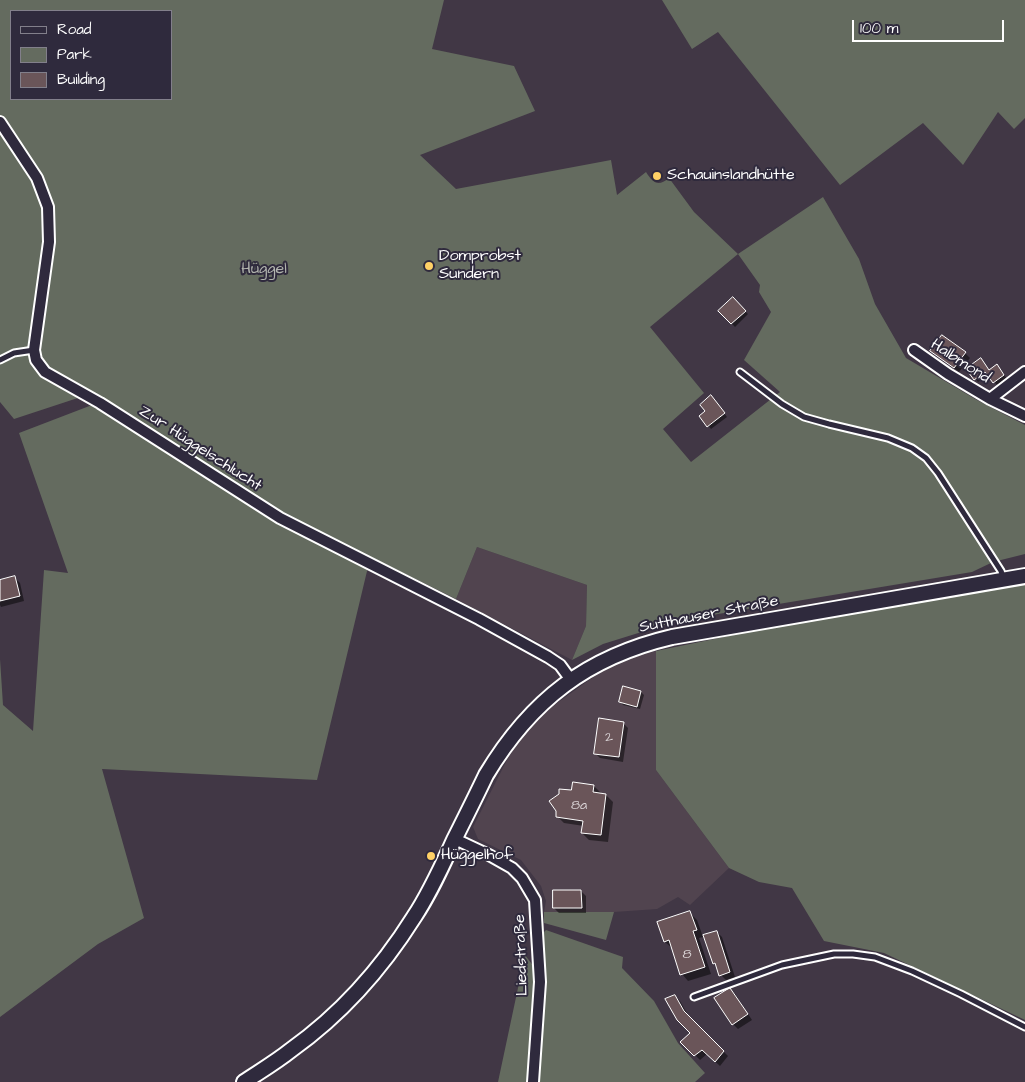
<!DOCTYPE html>
<html>
<head>
<meta charset="utf-8">
<style>
	body { margin:0 }
	#map { position:relative; width:1025px; height:1082px; overflow:hidden; background:#413745; font-family:"Architects Daughter",sans-serif }
	canvas { display:block }
	.legend { position:absolute; left:10px; top:10px; width:162px; height:90px; box-sizing:border-box; background:#2f2a3d; border:1px solid #827f8b; margin:0; padding:6px 9px; list-style:none; font-size:15px; color:#fff }
	.legend li { display:flex; align-items:center; gap:10px; height:25px }
	.legend b { width:25px; border:1px solid #827f8b }
	.scale { position:absolute; left:852px; top:20px; width:152px; height:22px; box-sizing:border-box; border:2px solid #fff; border-top:0; padding-left:6px; font-size:15px; line-height:18px; white-space:nowrap; color:#fff; -webkit-text-stroke:4px #2f2a3d; paint-order:stroke }
</style>
</head>
<body>
<div id="map">
<canvas width="1025" height="1082"></canvas>
<ul class="legend">
<li><b style="height:6px;background:#2f2a3d"></b>Road</li>
<li><b style="height:14px;background:#646b5f"></b>Park</li>
<li><b style="height:14px;background:#6a5559"></b>Building</li>
</ul>
<div class="scale">100 m</div>
</div>
<script>
const ctx = document.querySelector('canvas').getContext('2d');
ctx.lineJoin = 'round';
function paint(path, color) { ctx.fillStyle = color; ctx.fill(path, 'evenodd'); }
function stroke(path, color, width, dash) { ctx.strokeStyle = color; ctx.lineWidth = width; ctx.lineCap = dash ? 'butt' : 'round'; ctx.setLineDash(dash || []); ctx.stroke(path); }
function drawText(font, color, halo, rows, align = 'center') {
  ctx.font = font + ' "Architects Daughter",sans-serif'; ctx.lineWidth = 4; ctx.setLineDash([]); ctx.textBaseline = 'middle'; ctx.strokeStyle = halo; ctx.fillStyle = color; for (const [text, x, y, turn = 0] of rows) {
    ctx.save(); ctx.translate(x, y); ctx.rotate((+turn || 0) * Math.PI / 180); ctx.textAlign = isNaN(turn) ? turn : align; if (halo) ctx.strokeText(text, 0, 0); ctx.fillText(text, 0, 0); ctx.restore();
  }
}
paint(new Path2D(`
	M477 547 587 585 586 626 572 660 456 599Z
	M656 651V770L729 868 690 905 678 897 657 909 614 912H544L546 901 541 886 521 860 478 839 473 827 509 756 529 728 553 706 592 678 623 659Z`), '#51444f');
paint(new Path2D(`
	M0 0H444L432 49 514 66 535 111 420 155 456 189 611 160 617 195 646 172C653 183 658 187 669 178L694 212 738 254 823 197 859 259 875 304 906 358 977 400 1025 425V554L993 562 972 572 718 614 664 625 603 644 572 660 586 626 587 585 477 547 456 599 290 517 93 393 14 419 0 402ZM11 11H171V99H11ZM738 254 760 285 759 292 771 312 744 360 780 392 691 462 663 429 704 393 650 327Z
	M662 0H1025V118L1014 129 998 112 963 165 923 123 840 185 718 32 692 49Z
	M92 405 272 519 368 567 317 780 102 769 144 918 98 944 0 1017V659L3 705 33 731 44 570 68 573 19 433Z
	M1025 583V1020L884 953 824 941 792 888 759 882 729 868 656 770V651L806 620Z
	M544 912H614L606 940 544 923Z
	M546 930 623 957 622 968 654 1001 678 1043 705 1073 695 1082H498L525 955 544 980 543 933Z`), '#646b5f');
paint(new Path2D(`
	M654.5 177a3.5 3.5 0 1 1 7 0a3.5 3.5 0 1 1-7 0Z
	M733 299 748 314 735 327 720 311Z
	M965 353 970 358 959 372 937 355Z
	M968 369 989 371 1000 369 1007 379 997 385 988 375 978 382Z
	M714 400 727 417 711 429 701 416Z
	M15 578 20 583 24 601 1 607 0 605V581Z
	M624 688 641 692 644 695 640 709 623 705 620 701Z
	M623 723 628 728 623 762 600 758 595 753Z
	M594 786 601 793 600 794 606 795 613 802 608 842 589 840 582 833 584 826 564 823 557 816 572 792Z
	M581 891 586 896V913H559L554 908Z
	M690 913 697 920 703 937 699 938 711 974 688 981 682 974 673 948H672L665 942Z
	M717 932 722 937 735 977 726 980 721 975 718 967 714 963Z
	M730 989 735 994 752 1020 738 1029 733 1024Z
	M675 996 680 1001 689 1017 728 1056 720 1066 707 1054 700 1060 682 1042 691 1033Z`), '#0007');
const building = new Path2D(`
	M653 176a4 4 0 1 1 8 0a4 4 0 1 1-8 0Z
	M733 297 746 311 731 324 718 311Z
	M942 335 966 352 954 368 930 351Z
	M981 358 989 370 997 364 1004 375 993 383 985 372 974 380 966 369Z
	M711 395 725 413 707 427 699 416 705 411 700 405Z
	M15 576 20 596 0 601V580Z
	M623 686 641 691 637 707 619 702Z
	M599 718 624 722 619 757 594 754Z
	M573 782 594 785 593 792 606 794 601 835 581 833 583 821 556 817V811L549 801 559 794V789L571 790Z
	M553 890H581L582 908H553Z
	M690 911 697 930 693 931 705 967 680 975 669 940 664 942 657 922Z
	M717 931 730 972 719 976 715 963 713 964 703 935Z
	M730 988 748 1014 732 1025 714 998Z
	M675 995 684 1011 724 1051 715 1062 702 1050 694 1056 680 1042 690 1033 677 1020 665 999Z`);
paint(building, '#6a5559');
stroke(building, '#fff', 1);
const lane = new Path2D(`
	M0 360 14 353 34 350
	M740 372 782 404 804 417 829 424 888 438 912 448 926 458 938 473 1001 571 1004 579
	M694 997 782 965 834 954H853L875 957 912 971 961 994 1025 1027`);
const street = new Path2D(`
	M0 122 37 178 48 207 49 242 34 350 36 360 45 372 100 403 280 518 479 619 548 657 560 665 571 680
	M914 350 948 374 990 399 1025 416
	M990 399 1025 372
	M455 839 489 855 512 868 522 878 535 900 540 982 533 1082`);
const secondary = new Path2D(`
	M244 1082C259 1072 276 1062 291 1050 340 1015 382 968 414 917 430 893 442 866 454 840 465 818 476 796 486 775 531 700 587 657 672 637L1025 576`);
stroke(lane, '#fff', 9);
stroke(street, '#fff', 14);
stroke(secondary, '#fff', 18);
stroke(lane, '#2f2a3d', 5);
stroke(street, '#2f2a3d', 10);
stroke(secondary, '#2f2a3d', 14);
for (const [x, y, r, color] of [
	[657,176,5,"#ffd166"],
	[429,266,5,"#ffd166"],
	[431,856,5,"#ffd166"]
]) { const dot = new Path2D(); dot.arc(x, y, r, 0, 2 * Math.PI); ctx.fillStyle = color; ctx.fill(dot); stroke(dot, '#2f2a3d', 2); }
drawText('14px', '#dad4d6', null, [
	["2",609,738],
	["8a",579,806],
	["8",687,955]
]);
drawText('16px', '#fff', '#2f2a3d', [
	["Schauinslandhütte",667,176],
	["Domprobst",439,257],
	["Sundern",439,275],
	["Hüggelhof",441,856]
], 'left');
drawText('16px', '#b2b5af', '#2f2a3d', [
	["Hüggel",264,270]
]);
drawText('16px', '#fff', '#2f2a3d', [
	["Halbmond",960,362,33],
	["Zur Hüggelschlucht",200,449,33],
	["Sutthauser Straße",709,615,-11],
	["Liedstraße",522,955,-92]
]);
</script>
</body>
</html>
